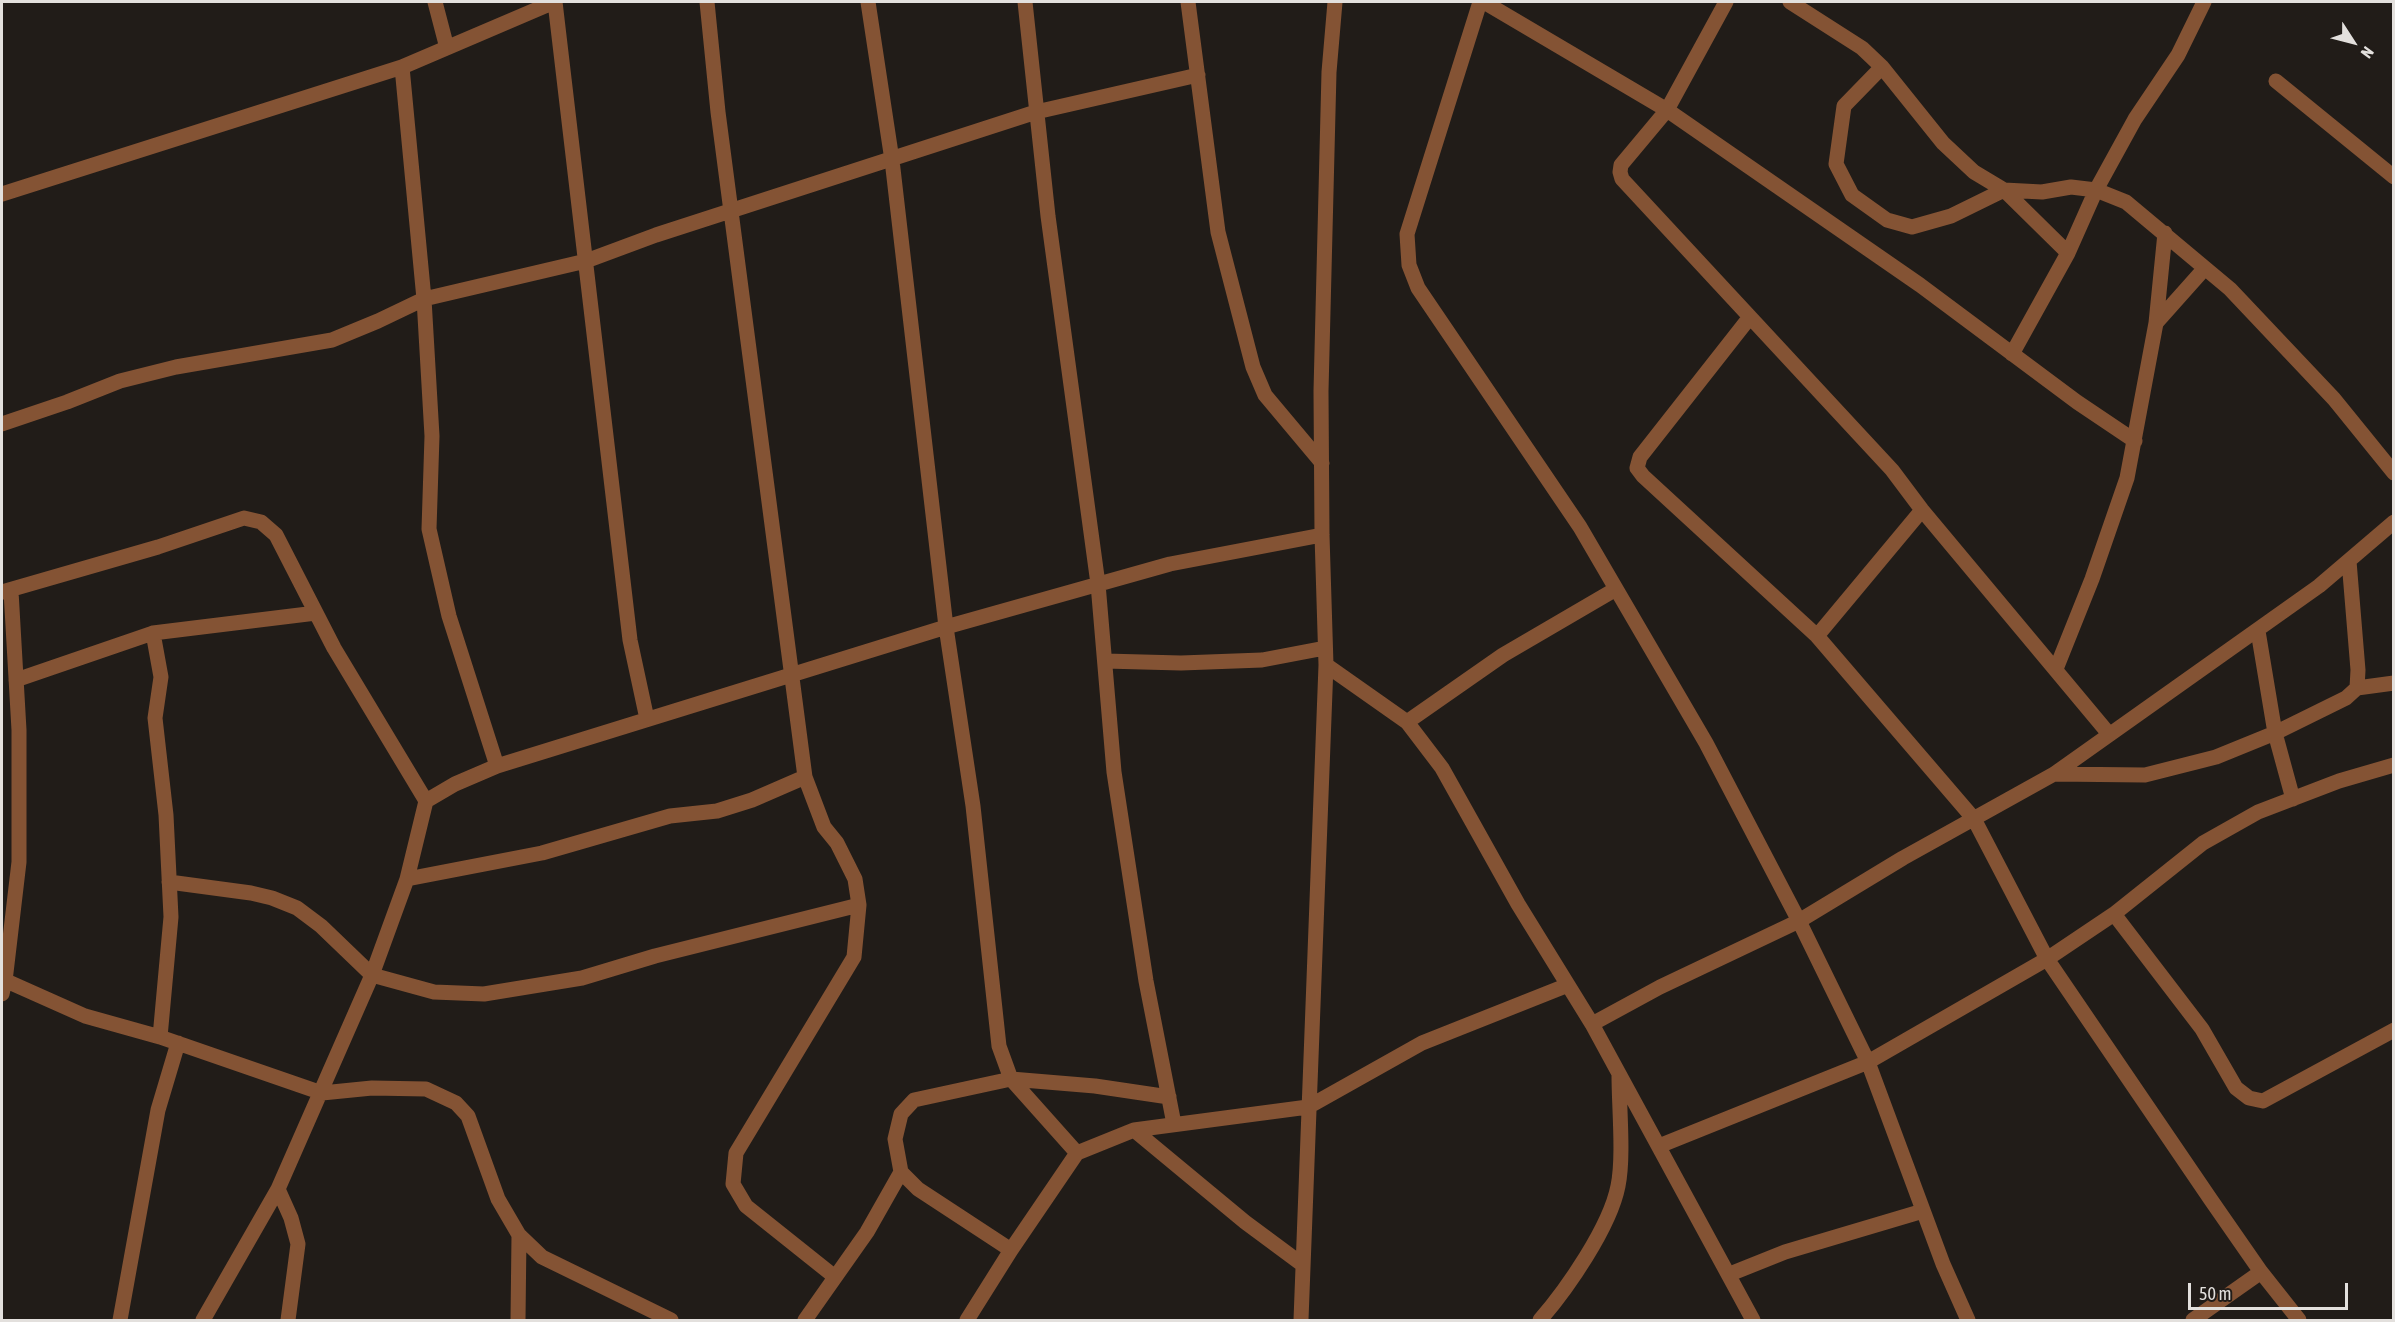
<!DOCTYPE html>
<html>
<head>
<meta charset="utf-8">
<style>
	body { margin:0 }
	#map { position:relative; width:2395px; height:1322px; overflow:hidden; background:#211c18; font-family:"Asap Condensed",sans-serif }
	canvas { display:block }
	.frame { position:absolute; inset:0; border:3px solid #e3e0dd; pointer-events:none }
	.north { position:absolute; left:2323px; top:12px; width:60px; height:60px; -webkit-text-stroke:4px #211c18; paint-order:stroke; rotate:126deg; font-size:16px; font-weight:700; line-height:24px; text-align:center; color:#e3e0dd }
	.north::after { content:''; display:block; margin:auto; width:21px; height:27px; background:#e3e0dd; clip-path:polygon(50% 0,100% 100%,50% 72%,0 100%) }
	.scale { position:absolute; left:2188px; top:1283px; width:160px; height:27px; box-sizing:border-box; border:3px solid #e3e0dd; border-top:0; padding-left:8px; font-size:18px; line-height:21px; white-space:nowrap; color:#e3e0dd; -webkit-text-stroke:4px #211c18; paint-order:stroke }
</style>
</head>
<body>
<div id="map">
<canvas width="2395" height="1322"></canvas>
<div class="frame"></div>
<div class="north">N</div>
<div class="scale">50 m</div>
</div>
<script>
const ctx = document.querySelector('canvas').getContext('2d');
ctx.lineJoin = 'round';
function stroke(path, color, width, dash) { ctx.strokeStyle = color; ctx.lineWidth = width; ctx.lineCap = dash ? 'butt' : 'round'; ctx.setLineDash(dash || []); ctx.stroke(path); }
stroke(new Path2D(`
	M435 2 447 48
	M555 2 630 640 647 719
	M707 2 718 112 805 777 824 827 837 843 855 879 859 905 854 957 736 1153 733 1184 746 1206 835 1277
	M868 2 892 160 946 627 973 806 999 1046 1011 1079 1077 1153
	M1025 2 1048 216 1098 584 1114 772 1146 981 1174 1124
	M1188 2 1218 232 1253 367 1265 395 1322 463
	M1480 2 1407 234 1409 265 1418 288 1580 527 1706 743 1799 921 1868 1062 1943 1264 1968 1320
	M1484 2 1667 110 1920 285 2077 402 2135 441
	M1726 2 1667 110 1621 165 1620 172 1622 179 1892 470 1922 510 2109 734
	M1790 2 1862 48 1882 67 1943 143 1974 172 2004 190 2042 192 2071 187 2096 190 2126 202 2230 289 2334 399 2394 473
	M402 67 424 299 432 436 429 529 449 616 497 766
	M1882 67 1844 106 1836 164 1852 195 1887 220 1912 227 1951 216 2004 190 2068 253
	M2276 81 2394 177
	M2 194 402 67 554 2
	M1750 317 1640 457 1637 468 1643 476 1817 636 1974 819 2047 959 2211 1200 2261 1272 2299 1320
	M2156 323 2205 268
	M2012 354 2068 253 2096 190 2135 119 2178 55 2204 2
	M2 424 67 402 120 381 176 367 332 340 378 321 424 299 586 261 656 235 1036 112 1198 75
	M2349 561 2358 670 2357 688
	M2 592 158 547 244 518 261 522 276 535 334 648 426 801 407 879 372 975 278 1189 203 1320
	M2258 631 2275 733 2293 799
	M153 633 161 677 155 718 166 815 171 917 160 1037
	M1817 636 1922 510
	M1105 661 1181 663 1262 660 1325 648
	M1326 665 1407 722 1442 768 1518 904 1592 1024 1753 1320
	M2056 669 2092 579 2127 478 2156 323 2165 233
	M16 680 153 633 316 613
	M1407 722 1503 655 1616 589
	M2054 774 2145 775 2216 757 2275 733 2346 698 2357 688 2394 683
	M426 801 455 784 497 766 946 627 1170 564 1322 535
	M407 879 542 853 670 816 717 811 752 800 805 777
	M169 882 251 893 272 898 297 908 321 926 372 975 434 992 484 994 582 978 655 956 859 905
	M2114 914 2202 1029 2236 1088 2249 1098 2263 1101 2394 1030
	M2 979 85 1016 160 1037 322 1093 372 1088 426 1089 456 1103 468 1116 498 1199 519 1235 542 1257 671 1320
	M2 994 5 981 19 862V730L11 591
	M1592 1024 1660 987 1799 921 1903 858 2054 774 2319 586 2394 522
	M1134 1130 1245 1222 1303 1265
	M1659 1146 1868 1062 2047 959 2114 914 2203 843 2258 812 2339 781 2394 765
	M278 1189 291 1218 298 1244 288 1320
	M1011 1250 918 1189 901 1172 895 1139 901 1114 914 1100 1011 1079 1095 1086 1169 1097
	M1730 1274 1785 1252 1923 1211
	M120 1320 158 1110 178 1043
	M518 1320 519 1235
	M805 1320 867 1232 901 1172
	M967 1320 1011 1250 1077 1153 1134 1130 1308 1107 1422 1043 1568 985
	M1301 1320 1326 665 1322 535 1321 391 1329 72 1335 2
	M1540 1320C1567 1289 1610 1227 1618 1186 1624 1157 1619 1107 1619 1076
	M2193 1320 2261 1272`), '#845334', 15);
</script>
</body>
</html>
